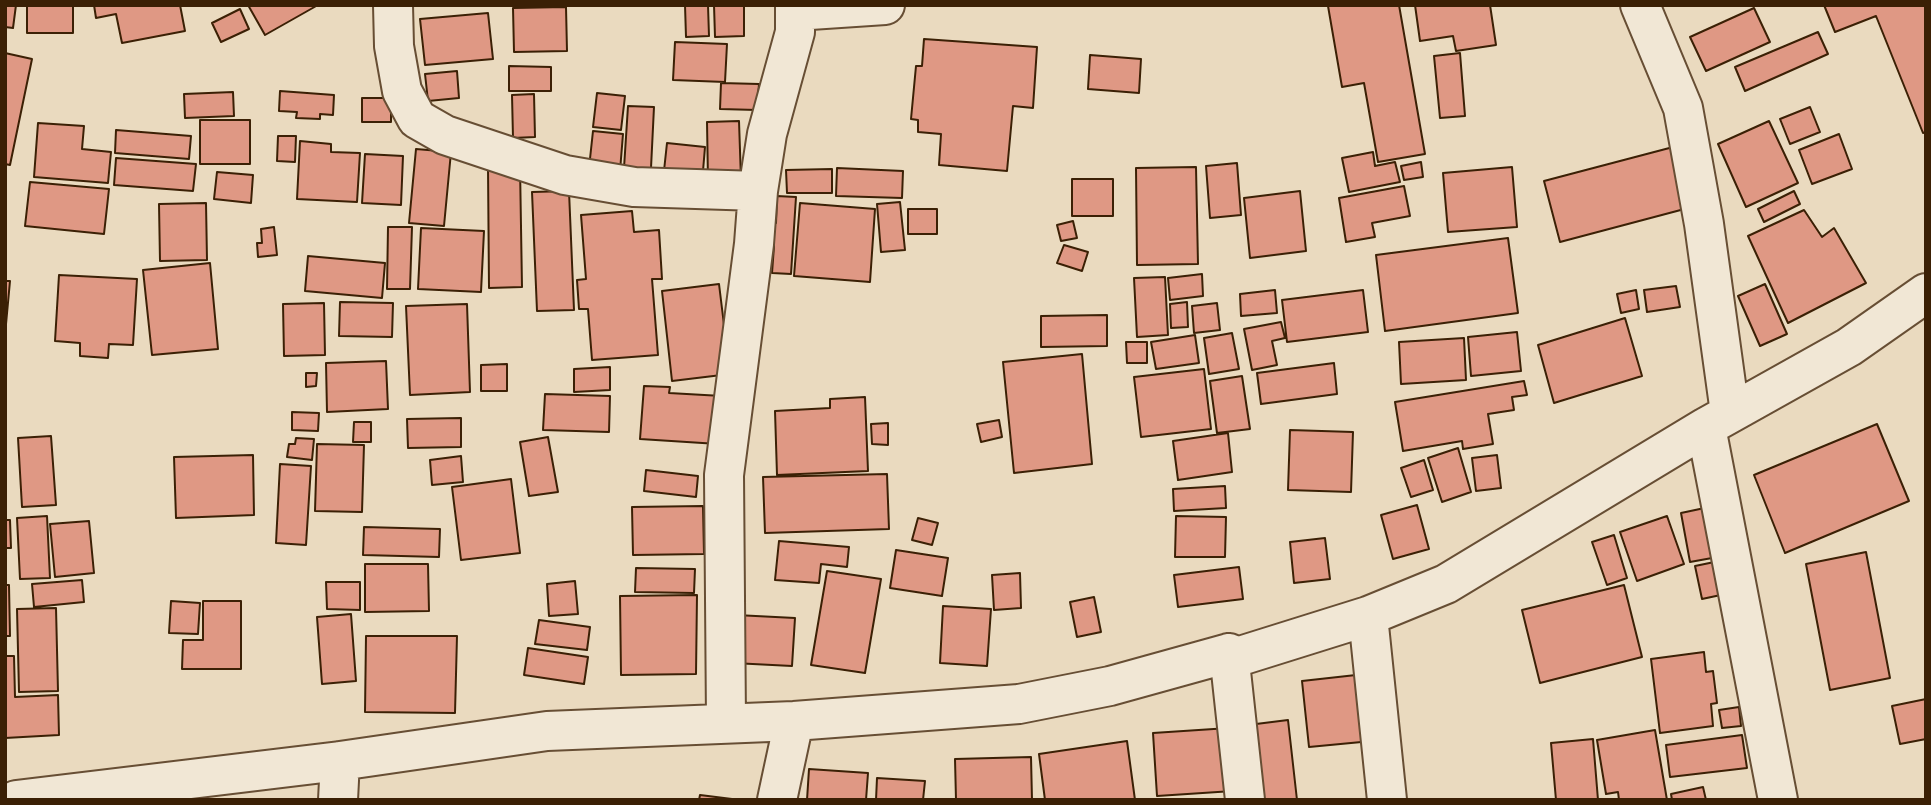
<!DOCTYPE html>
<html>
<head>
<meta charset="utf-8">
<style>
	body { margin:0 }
	#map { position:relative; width:1931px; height:805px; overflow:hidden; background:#eadabf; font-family:Alegreya,serif }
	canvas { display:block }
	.frame { position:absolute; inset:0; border:7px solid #3b2005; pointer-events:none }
</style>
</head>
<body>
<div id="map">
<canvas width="1931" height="805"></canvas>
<div class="frame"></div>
</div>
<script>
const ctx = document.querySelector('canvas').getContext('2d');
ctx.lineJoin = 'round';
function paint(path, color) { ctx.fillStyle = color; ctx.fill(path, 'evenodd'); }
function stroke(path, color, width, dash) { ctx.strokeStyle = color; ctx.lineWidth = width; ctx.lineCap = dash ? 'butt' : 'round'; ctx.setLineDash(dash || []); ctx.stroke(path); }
const building = new Path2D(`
	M5 5H16L13 28 5 27Z
	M27 5H73V33H27Z
	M94 5H180L185 31 122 43 116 14 96 18Z
	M248 5H318L265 35Z
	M685 5H708L709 36 686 37Z
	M714 5H744V36L715 37Z
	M1399 5 1425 154 1378 162 1364 83 1342 87 1328 6Z
	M1415 5H1490L1496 45 1456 51 1453 36 1420 41Z
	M1824 5H1926V132L1923 133 1876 16 1835 32Z
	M566 7 567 51 514 52 513 8Z
	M1754 8 1770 42 1706 71 1690 37Z
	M240 9 249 29 221 42 212 23Z
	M488 13 493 59 425 65 420 19Z
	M1818 32 1828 54 1745 91 1735 67Z
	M924 39 1037 47 1033 108 1013 106 1007 171 939 165 941 134 918 132V120L911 119 916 66H922Z
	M675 42 727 44 725 82 673 80Z
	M5 53 32 59 10 165 5 164Z
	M1460 53 1465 116 1440 118 1434 56Z
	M1090 55 1141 59 1139 93 1088 89Z
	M509 66 551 67V91H509Z
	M457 71 459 98 428 101 425 74Z
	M721 83 759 84 757 110 720 109Z
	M280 91 334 95 333 115 320 114V119L296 118 297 112 279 111Z
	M233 92 234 116 185 118 184 94Z
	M597 93 625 96 621 130 593 127Z
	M534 94 535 137 513 138 512 95Z
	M362 98H391V122H362Z
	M628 106 654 107 651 168H624Z
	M1810 107 1820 132 1790 144 1780 119Z
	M200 120H250V164H200Z
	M739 121 741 180 708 181 707 122Z
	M1769 121 1798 183 1746 207 1718 144Z
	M38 123 84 126 82 149 111 152 108 183 34 177Z
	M116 130 191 136 189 159 115 153Z
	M593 131 623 134 620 171 589 168Z
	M1839 134 1852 169 1812 184 1799 150Z
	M278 136H296L295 162 277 161Z
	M300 141 331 144V152L360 153 357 202 297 199Z
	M667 143 705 147 702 183 663 180Z
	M1677 146 1692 207 1560 242 1544 181Z
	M416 149 451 152 444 226 409 223Z
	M1373 152 1375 166 1395 162 1400 182 1349 192 1342 158Z
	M365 154 403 156 401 205 362 203Z
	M116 158 196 164 193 191 114 185Z
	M1421 162 1423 177 1404 180 1401 166Z
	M1237 163 1241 215 1210 218 1206 166Z
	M520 166 522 287 489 288 488 167Z
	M1196 167 1198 264 1137 265 1136 168Z
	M1512 167 1517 227 1448 232 1443 173Z
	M837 168 903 171 902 198 836 196Z
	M832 169V193H787L786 170Z
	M217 172 253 175 251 203 214 199Z
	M1072 179H1113V216H1072Z
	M30 182 109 189 104 234 25 226Z
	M1404 186 1410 216 1372 223 1375 237 1346 242 1339 198Z
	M569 191 574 310 537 311 532 192Z
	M1300 191 1306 251 1250 258 1244 198Z
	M1794 191 1800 204 1764 222 1758 209Z
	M777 196 796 197 791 274 772 273 774 246H767L768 223H776Z
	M900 202 905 250 881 252 877 204Z
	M206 203 207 260 160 261 159 204Z
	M800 203 875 209 870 282 794 276Z
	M908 209H937V234H908Z
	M1804 210 1822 237 1834 228 1866 283 1788 323 1748 236Z
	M632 211 634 232 659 230 662 279H652L658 355 592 360 588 309H579L577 280 586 279 581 215Z
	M1073 221 1077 238 1061 241 1057 225Z
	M274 227 277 255 258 257 257 243H262L261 229Z
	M388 227H412L410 289H387Z
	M421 228 484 231 481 292 418 289Z
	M1508 238 1518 313 1385 331 1376 255Z
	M1064 245 1088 252 1082 271 1057 263Z
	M308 256 385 263 382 298 305 291Z
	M210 263 218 349 152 355 143 270Z
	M1202 274 1203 296 1170 300 1168 278Z
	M59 275 137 279 133 345 109 344 108 358 80 356V343L55 341Z
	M1165 277 1168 335 1137 337 1134 278Z
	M5 281H10L5 335Z
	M719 284 730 374 672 381 662 291Z
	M1765 284 1787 334 1760 346 1738 296Z
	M1676 286 1680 307 1647 312 1644 290Z
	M1275 290 1277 313 1241 316 1240 294Z
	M1363 290 1368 332 1287 342 1282 300Z
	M1636 290 1639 309 1621 313 1617 294Z
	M340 302 393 303 392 337 339 336Z
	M1187 302 1188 327 1171 328 1170 304Z
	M324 303 325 355 284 356 283 304Z
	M1217 303 1220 330 1194 333 1192 306Z
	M467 304 470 392 410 395 406 306Z
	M1107 315V346L1041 347V316Z
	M1625 318 1642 376 1554 403 1538 345Z
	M1281 322 1285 338 1272 341 1277 365 1252 370 1244 329Z
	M1517 332 1521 371 1471 376 1468 337Z
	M1232 333 1239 369 1209 374 1204 338Z
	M1195 335 1199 363 1156 369 1151 342Z
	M1464 338 1466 380 1401 384 1399 342Z
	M1126 342H1147V363H1127Z
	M1082 354 1092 464 1014 473 1003 362Z
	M386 361 388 409 327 412 326 363Z
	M1334 363 1337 394 1261 404 1257 373Z
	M507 364V391H481V365Z
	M610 367V390L574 392V369Z
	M1204 369 1211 429 1141 437 1134 377Z
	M306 373H317L316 386 306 387Z
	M1242 376 1250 429 1217 433 1210 381Z
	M1524 381 1527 395 1512 397 1514 410 1488 414 1493 444 1463 449 1462 441 1403 451 1395 402Z
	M644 386 670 387 669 393 722 396 718 444 640 439Z
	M545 394 610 396 609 432 543 430Z
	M865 397 868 471 777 475 775 411 830 408V399Z
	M292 412 319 413 318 431 292 430Z
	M461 418V447L408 448 407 419Z
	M999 420 1002 437 981 442 977 424Z
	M354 422H371V442H353Z
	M888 423V445L872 444 871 424Z
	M1877 424 1909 501 1785 553 1754 475Z
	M1290 430 1353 432 1351 492 1288 490Z
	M1228 433 1232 472 1178 480 1173 441Z
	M51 436 56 505 22 507 18 438Z
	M548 437 558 492 529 496 520 442Z
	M296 438 314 439 312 460 287 457 289 444H295Z
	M317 444 364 445 362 512 315 511Z
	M1458 448 1471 492 1442 502 1428 458Z
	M253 455 254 515 176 518 174 457Z
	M1497 455 1501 488 1476 491 1472 458Z
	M461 456 463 482 432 485 430 460Z
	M1424 460 1433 490 1411 497 1401 468Z
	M280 464 311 466 306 545 276 543Z
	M646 470 698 476 696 497 644 491Z
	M887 474 889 529 765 533 763 477Z
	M511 479 520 553 461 560 452 487Z
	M1225 486 1226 508 1174 511 1173 489Z
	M1417 505 1429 549 1393 559 1381 515Z
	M703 506 704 554 633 555 632 507Z
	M1714 506 1723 556 1690 562 1681 513Z
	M47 516 50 578 20 579 17 518Z
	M1176 516 1226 517 1225 557H1175Z
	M1667 516 1684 564 1637 581 1620 532Z
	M918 518 938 523 932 545 912 540Z
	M5 520H10L11 548H5Z
	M89 521 94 573 55 577 50 524Z
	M364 527 440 529 439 557 363 555Z
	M1614 535 1627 578 1607 585 1592 542Z
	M1325 538 1330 579 1294 583 1290 542Z
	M779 541 849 547 847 567 821 564 819 583 775 580Z
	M896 550 948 558 942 596 890 588Z
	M1866 552 1890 678 1830 690 1806 564Z
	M1724 560 1730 593 1702 599 1695 566Z
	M365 564H428L429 611 365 612Z
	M1239 567 1243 599 1178 607 1174 575Z
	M636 568 695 569 694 593 635 592Z
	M827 571 881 579 865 673 811 665Z
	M1020 573 1021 608 994 610 992 575Z
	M82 580 84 602 34 607 32 584Z
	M575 581 578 614 549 616 547 584Z
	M326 582H360V610L327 609Z
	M5 585H9L10 636H5Z
	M1624 585 1642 657 1540 683 1522 610Z
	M697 595 696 674 621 675 620 596Z
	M1094 597 1101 632 1077 637 1070 602Z
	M171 601 200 603 198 634 169 633Z
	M203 601H241V669H182L183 640H203Z
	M943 606 991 609 987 666 940 663Z
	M56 608 58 691 19 692 17 609Z
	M351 614 356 681 322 684 317 617Z
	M736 615 795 618 792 666 733 663Z
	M539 620 590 627 587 650 535 644Z
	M366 636H457L455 713 365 712Z
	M528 648 588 657 584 684 524 675Z
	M1704 652 1706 672 1713 671 1717 703 1711 704 1713 726 1660 733 1651 659Z
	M5 656H14L15 697 58 695 59 735 5 738Z
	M1365 674 1372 741 1309 747 1302 681Z
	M1926 699V739L1900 744 1892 706Z
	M1739 707 1741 726 1722 728 1719 710Z
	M1288 720 1297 800H1264L1256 724Z
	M1229 728 1233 791 1157 796 1153 733Z
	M1655 730 1667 800H1619L1618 792 1606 794 1597 740Z
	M1742 735 1747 768 1670 777 1666 745Z
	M1593 739 1598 800H1556L1551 743Z
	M1127 741 1135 800H1045L1039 754Z
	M1031 757 1032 800H956L955 759Z
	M809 769 868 773 866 800H807Z
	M877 778 925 781 923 800H876Z
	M1703 787 1706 800H1672L1671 794Z
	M700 795 740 800H699Z`);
paint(building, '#df9884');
stroke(building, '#3b2005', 2);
const minor = new Path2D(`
	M393 5 394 46 402 91 417 119 445 135 565 175 634 187 758 191
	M1640 5 1683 108 1704 224 1730 413
	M795 11 885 5
	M1706 427 1778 800
	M1368 616 1387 800
	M1229 653 1245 800
	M726 721 724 475 754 244 758 191 767 134 795 32V5
	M16 800 340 761 547 731 794 721 1019 704 1110 686 1229 653 1237 657 1368 616 1446 584 1706 427 1849 347 1926 293
	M338 800 340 761
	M777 800 794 721`);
stroke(minor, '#674e34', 42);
stroke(minor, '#f1e7d5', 38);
</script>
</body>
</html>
